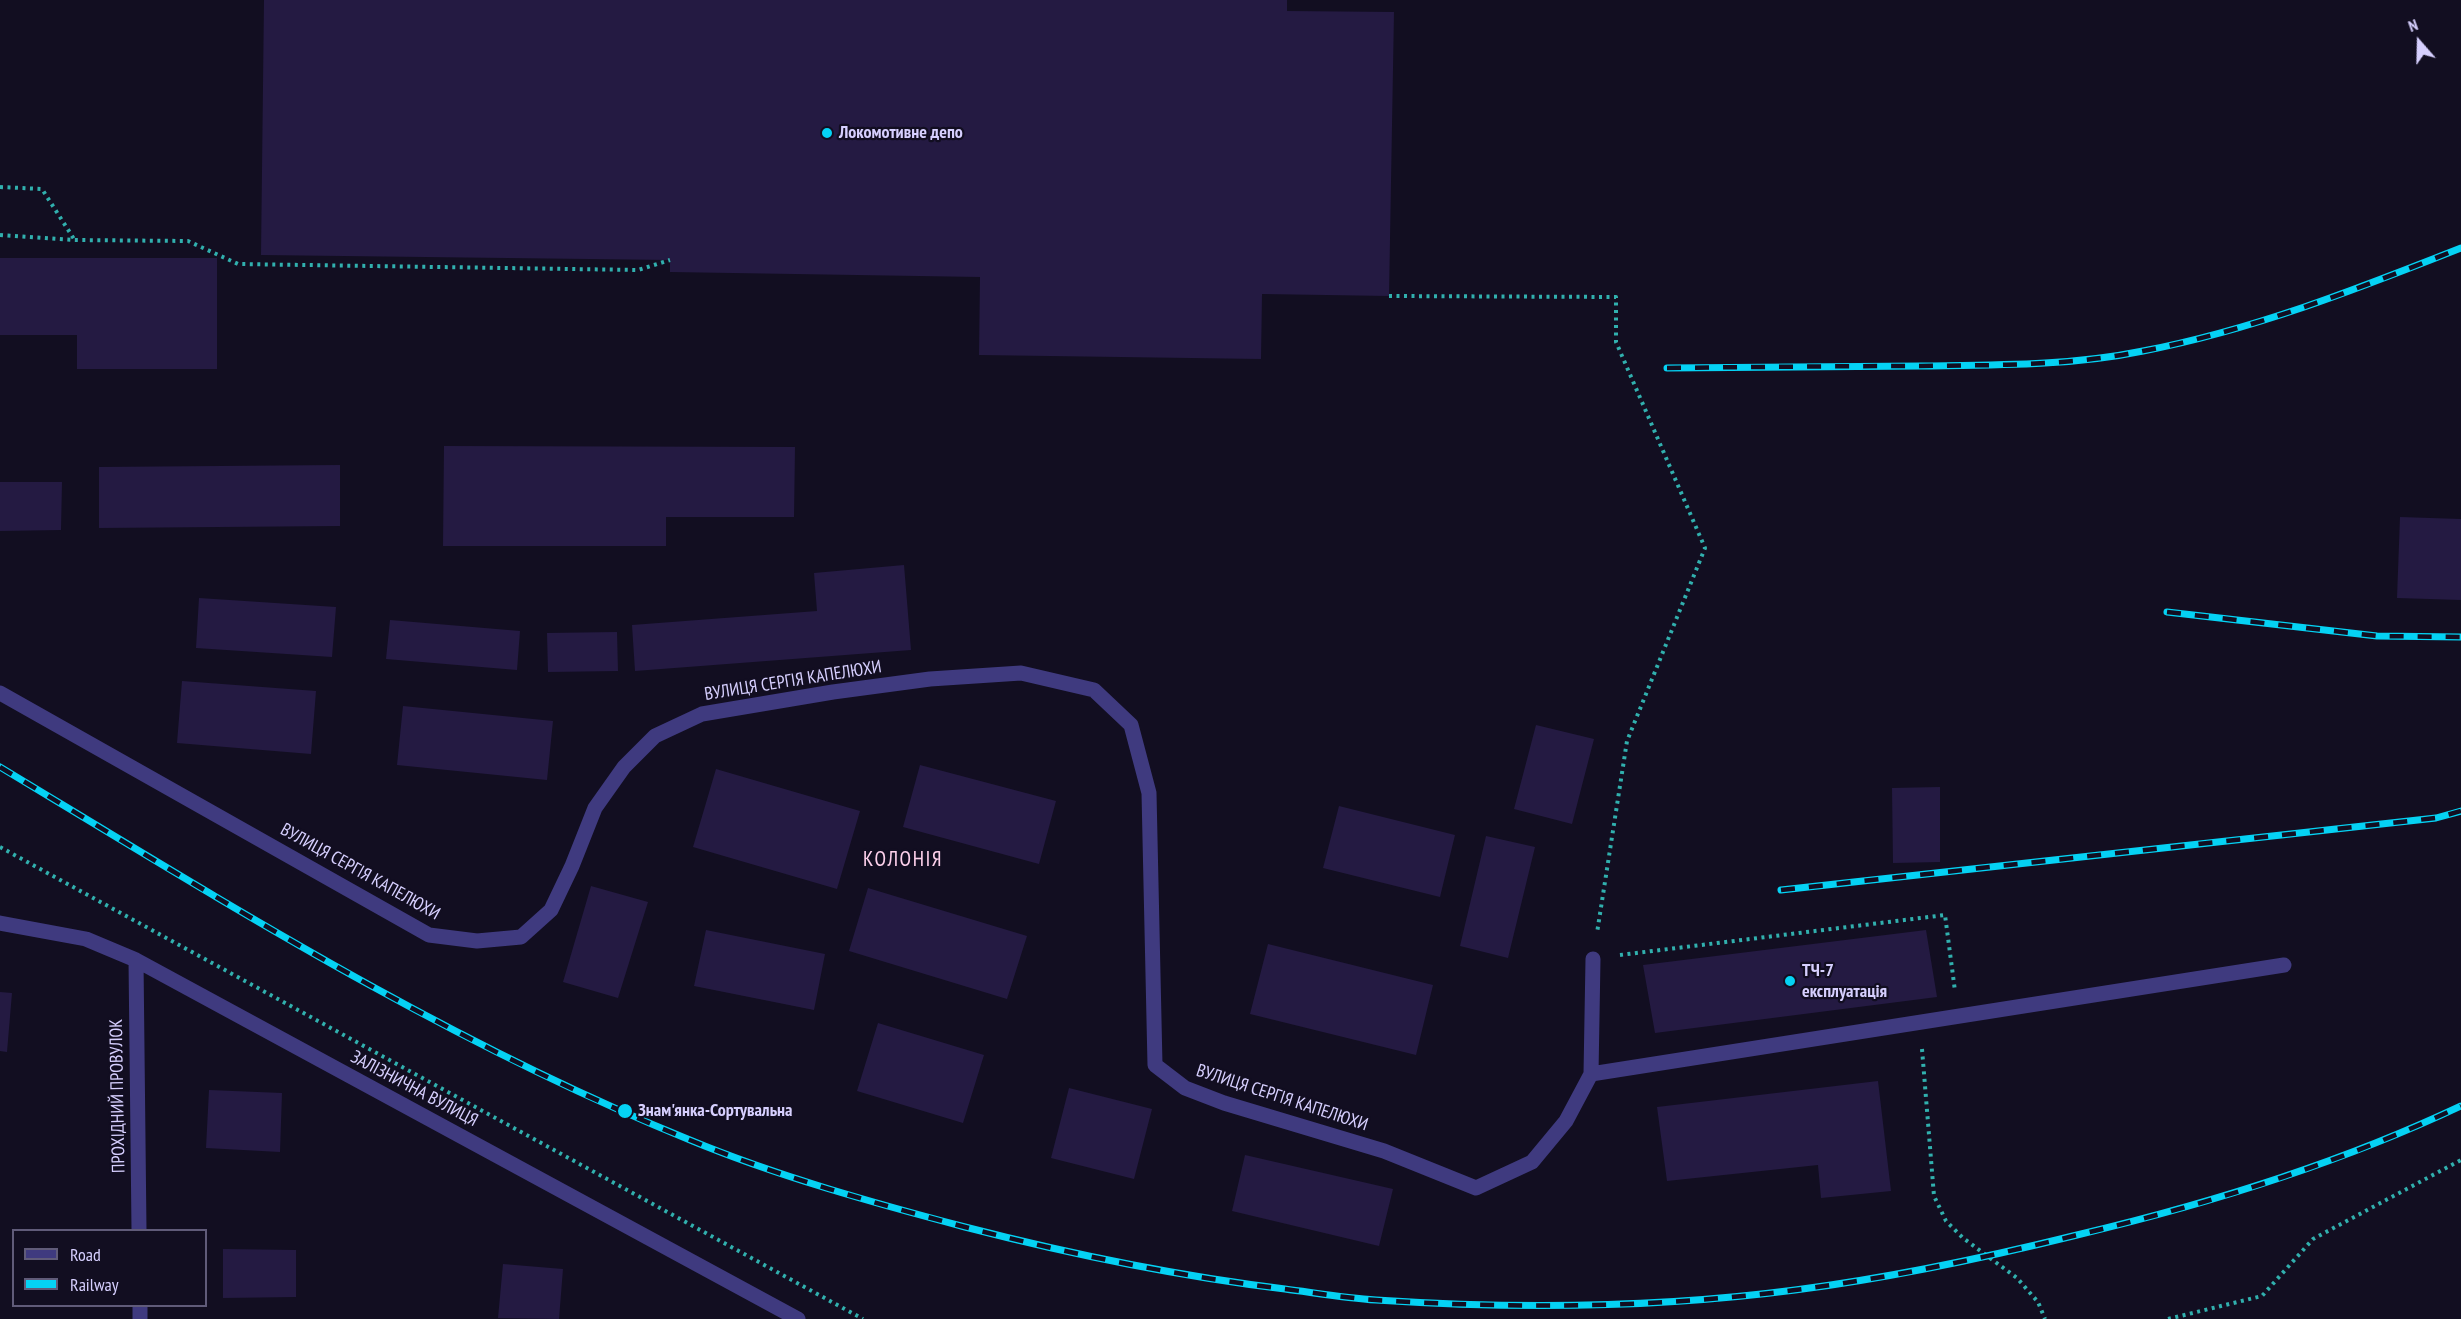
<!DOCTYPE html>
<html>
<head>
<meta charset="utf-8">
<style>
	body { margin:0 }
	#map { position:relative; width:2461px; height:1319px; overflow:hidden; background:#120e21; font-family:"PT Sans Narrow",sans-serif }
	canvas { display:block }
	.legend { position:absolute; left:12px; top:1229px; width:195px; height:78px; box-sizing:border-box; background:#120e21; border:2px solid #605b79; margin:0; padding:8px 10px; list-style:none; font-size:18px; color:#d6cffe }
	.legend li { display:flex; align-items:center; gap:12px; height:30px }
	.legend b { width:30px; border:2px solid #605b79 }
	.north { position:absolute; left:2389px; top:12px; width:60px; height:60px; -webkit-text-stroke:4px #120e21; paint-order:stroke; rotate:340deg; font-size:16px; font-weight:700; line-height:24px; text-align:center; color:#d6cffe }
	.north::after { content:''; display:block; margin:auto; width:21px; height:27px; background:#d6cffe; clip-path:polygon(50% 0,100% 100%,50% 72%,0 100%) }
</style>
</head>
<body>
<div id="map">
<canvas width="2461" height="1319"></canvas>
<ul class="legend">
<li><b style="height:8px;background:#3f3a7f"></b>Road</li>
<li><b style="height:8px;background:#05d2f4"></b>Railway</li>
</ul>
<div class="north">N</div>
</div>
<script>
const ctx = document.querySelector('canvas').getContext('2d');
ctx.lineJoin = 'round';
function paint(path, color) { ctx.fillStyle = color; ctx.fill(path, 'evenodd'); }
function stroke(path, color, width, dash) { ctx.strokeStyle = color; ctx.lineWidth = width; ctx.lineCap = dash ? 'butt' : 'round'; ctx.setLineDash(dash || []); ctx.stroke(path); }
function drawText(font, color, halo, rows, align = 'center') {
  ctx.font = font + ' "PT Sans Narrow",sans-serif'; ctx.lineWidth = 4.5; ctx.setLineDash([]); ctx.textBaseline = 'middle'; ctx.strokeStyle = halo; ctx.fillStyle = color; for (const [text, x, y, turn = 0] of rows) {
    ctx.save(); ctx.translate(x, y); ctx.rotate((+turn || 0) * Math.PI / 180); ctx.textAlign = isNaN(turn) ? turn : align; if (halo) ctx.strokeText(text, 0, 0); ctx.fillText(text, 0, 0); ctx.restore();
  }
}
paint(new Path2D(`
	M264 0H1287V11L1394 12 1389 296 1262 294 1261 359 979 355 980 277 670 272V260L261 255Z
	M0 258H217V369H77V335H0Z
	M444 446 795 447 794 517H666V546H443Z
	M340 465V526L99 528V467Z
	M0 482H62L61 530 0 531Z
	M2400 517 2461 519V600L2397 598Z
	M904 565 911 650 635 671 632 625 817 611 814 573Z
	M199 598 336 607 332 657 196 648Z
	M390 620 520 631 517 670 386 659Z
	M617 632 618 671 548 672 547 633Z
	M182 681 316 691 311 754 177 743Z
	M403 706 553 721 547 780 397 765Z
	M1536 725 1594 739 1572 824 1514 809Z
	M920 765 1056 801 1039 864 903 827Z
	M716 769 860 811 837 889 693 847Z
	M1940 787V862L1893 863 1892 788Z
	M1339 806 1455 835 1440 897 1323 868Z
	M1486 836 1535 847 1508 958 1460 946Z
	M591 886 648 902 618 998 563 982Z
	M868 888 1027 936 1007 999 849 951Z
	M706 930 825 954 814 1010 694 986Z
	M1926 930 1937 997 1655 1033 1643 965Z
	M1268 944 1433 985 1416 1055 1250 1014Z
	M0 992 12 993 7 1052 0 1051Z
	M878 1023 984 1055 963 1123 857 1091Z
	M1878 1081 1891 1191 1821 1198 1818 1165 1667 1181 1657 1107Z
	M1069 1088 1152 1109 1134 1179 1051 1158Z
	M209 1090 282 1093 280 1152 206 1148Z
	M1245 1155 1393 1189 1379 1246 1232 1211Z
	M223 1249 296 1250V1297L223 1298Z
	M503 1264 563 1269 559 1319 498 1318Z`), '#241a42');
stroke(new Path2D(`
	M0 187 42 189 74 239
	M0 235 74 240 188 241 238 264 638 270 670 260
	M1389 296 1616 297V342L1705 548 1627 741 1597 933
	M0 847 863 1319
	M1620 955 1945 915 1955 991
	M1922 1049 1934 1196 1946 1221 1963 1238 2017 1278 2038 1302 2045 1319
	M2168 1319 2262 1296 2313 1239 2461 1160`), '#31b0ae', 4, [3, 4.5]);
stroke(new Path2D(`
	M0 693 429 935 477 941 521 937 551 910 572 866 595 808 624 767 655 736 702 714 833 692 930 679 1021 673 1094 690 1131 725 1149 793 1155 1065 1185 1088 1224 1103 1384 1151 1476 1188 1532 1162 1566 1121 1591 1074 2284 965
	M0 923 86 939 136 960 798 1319
	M136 960 139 1230
	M1591 1074 1593 959
	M140 1306V1319`), '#3f3a7f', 15);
const rail = new Path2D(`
	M1667 368C1752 367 1837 366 1921 366 1995 365 2070 366 2143 351 2253 330 2357 289 2461 248
	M2167 612 2377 636 2461 637
	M0 767C224 902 447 1042 690 1140 777 1176 874 1203 965 1227 1070 1254 1177 1276 1285 1289 1316 1293 1346 1298 1376 1300 1515 1309 1657 1308 1795 1290 1890 1278 1984 1258 2077 1235 2209 1204 2338 1164 2461 1106
	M1781 890 2436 818 2461 811`);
stroke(rail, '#05d2f4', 7);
stroke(rail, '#120e21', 4.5, [14]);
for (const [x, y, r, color] of [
	[827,133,6,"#05d2f4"],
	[1790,981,6,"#05d2f4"],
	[625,1111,8,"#05d2f4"]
]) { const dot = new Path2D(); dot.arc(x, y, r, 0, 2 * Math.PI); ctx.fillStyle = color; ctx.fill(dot); stroke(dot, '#120e21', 2); }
drawText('bold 18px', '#d6cffe', '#120e21', [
	["Локомотивне депо",839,133],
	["ТЧ-7",1802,971],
	["експлуатація",1802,992],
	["Знам'янка-Сортувальна",638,1111]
], 'left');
drawText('18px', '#d6cffe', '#120e21', [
	["ВУЛИЦЯ СЕРГІЯ КАПЕЛЮХИ",793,681,-9],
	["ВУЛИЦЯ СЕРГІЯ КАПЕЛЮХИ",360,872,29],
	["ЗАЛІЗНИЧНА ВУЛИЦЯ",414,1089,28],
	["ПРОХІДНИЙ ПРОВУЛОК",118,1096,-91],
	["ВУЛИЦЯ СЕРГІЯ КАПЕЛЮХИ",1282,1098,18]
]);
ctx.letterSpacing = '1.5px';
drawText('21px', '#fed1ec', '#120e21', [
	["КОЛОНІЯ",903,860]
]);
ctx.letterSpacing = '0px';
</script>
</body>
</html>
